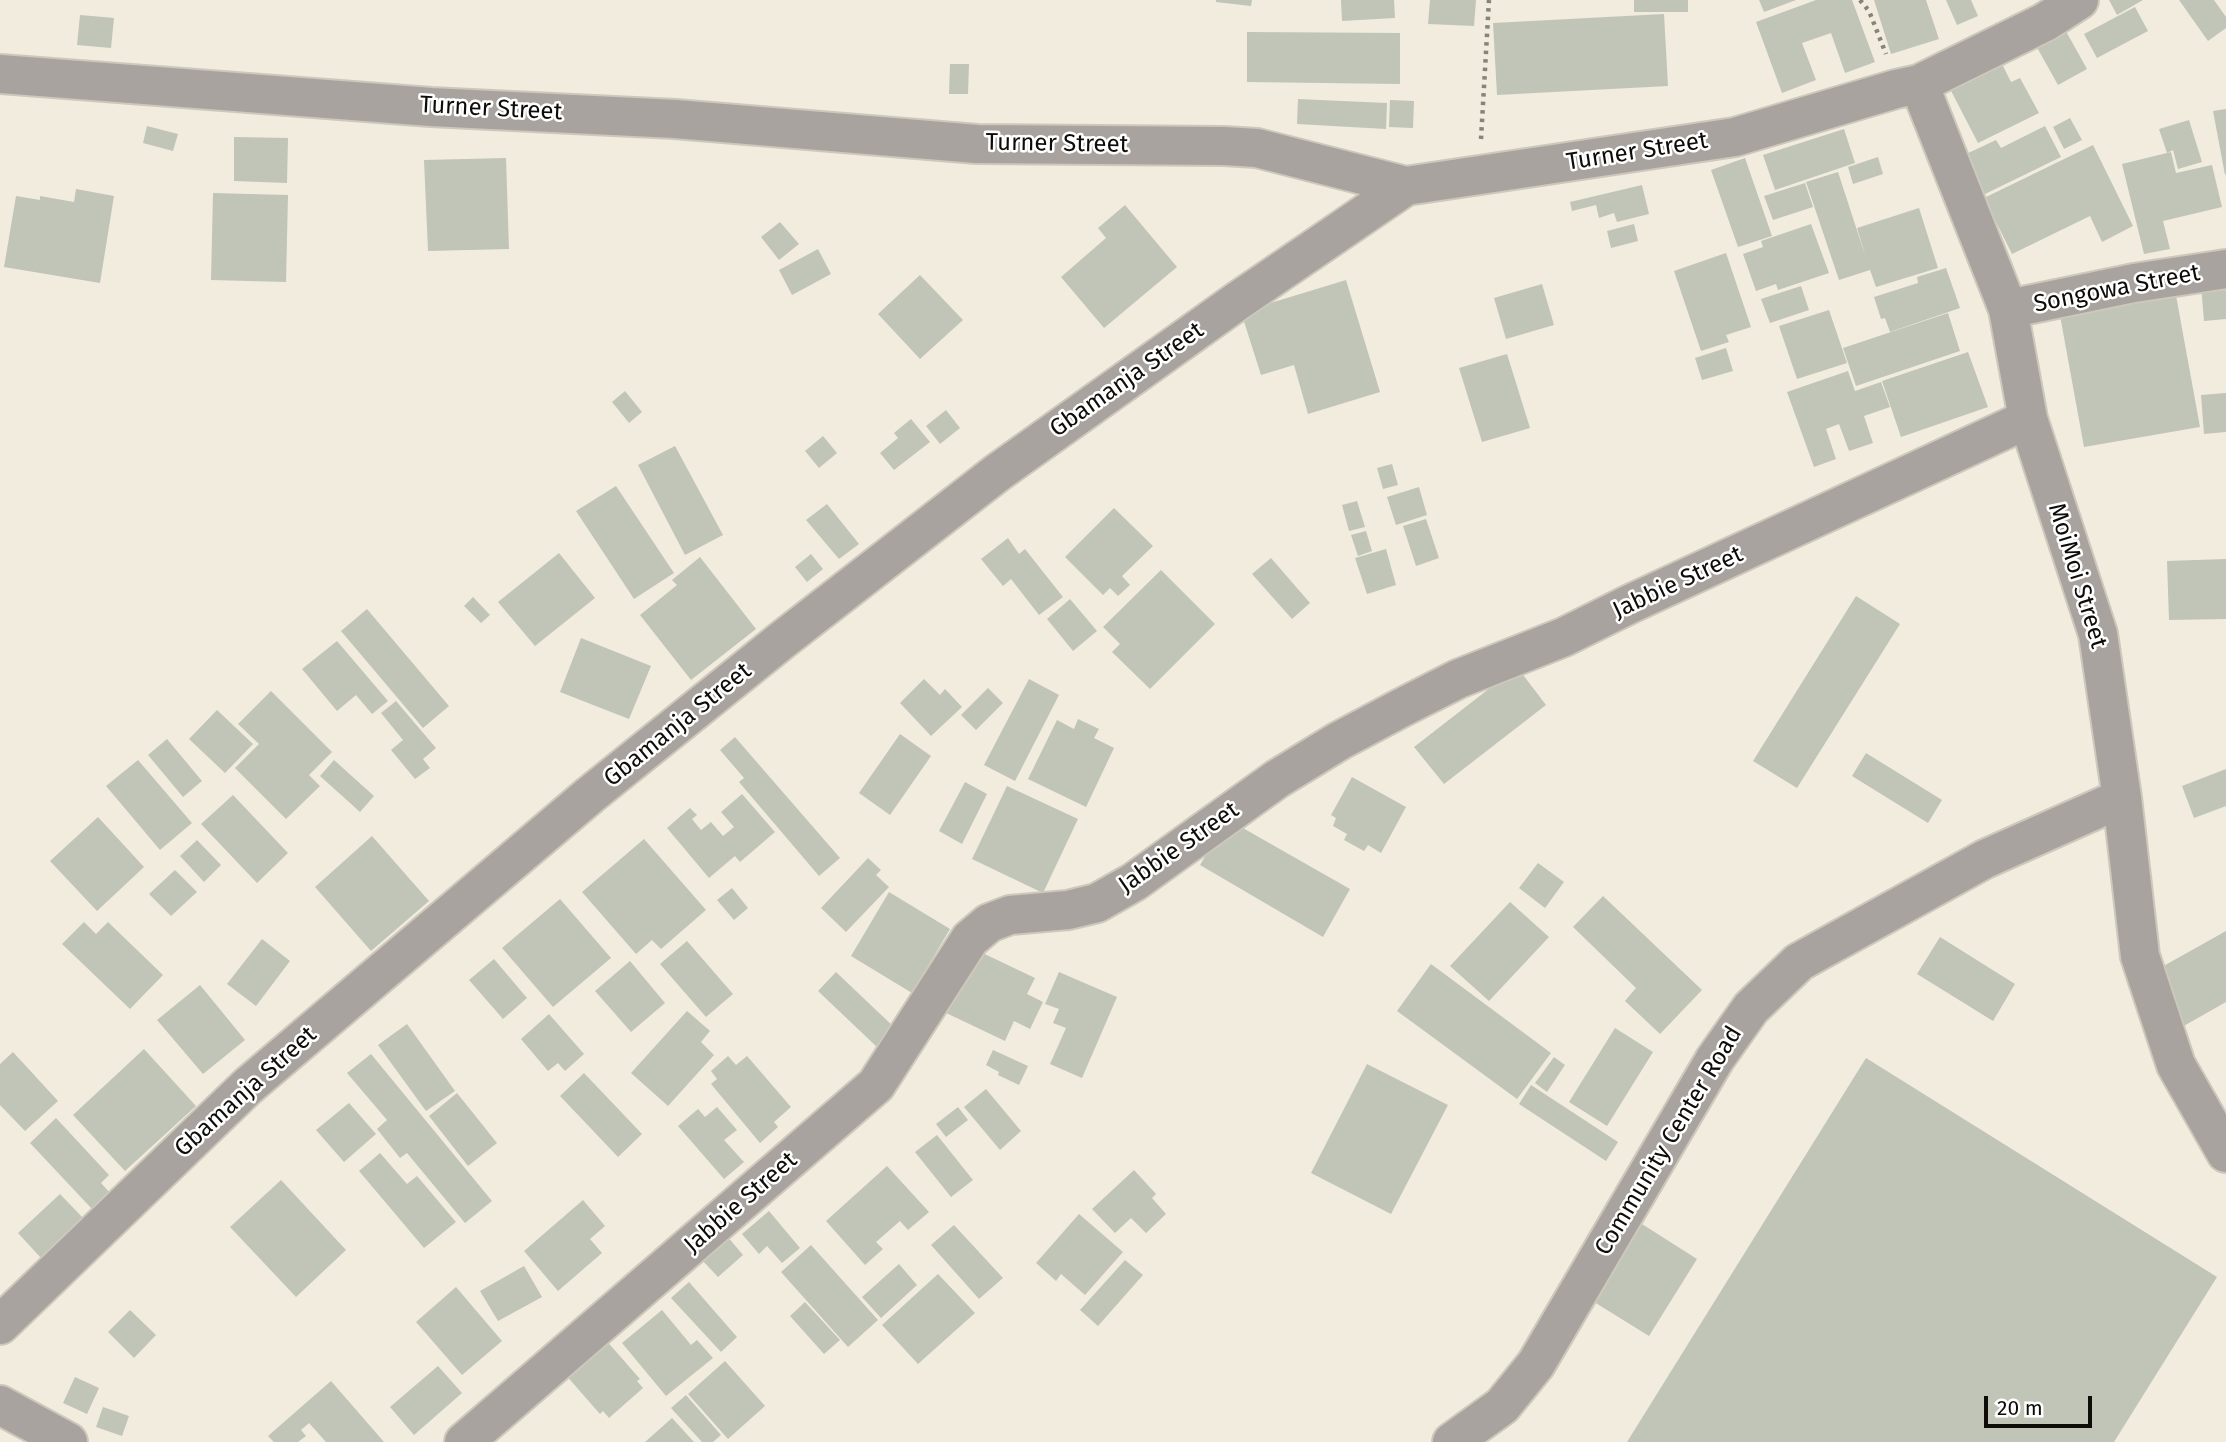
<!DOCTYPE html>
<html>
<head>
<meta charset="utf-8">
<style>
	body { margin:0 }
	#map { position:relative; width:2226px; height:1442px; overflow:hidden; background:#f1ecdd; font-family:"Fira Sans",sans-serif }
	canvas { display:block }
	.scale { position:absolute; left:1984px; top:1396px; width:108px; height:32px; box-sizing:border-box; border:4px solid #0e0c08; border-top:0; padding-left:9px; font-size:21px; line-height:24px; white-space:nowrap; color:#0e0c08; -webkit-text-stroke:5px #fff; paint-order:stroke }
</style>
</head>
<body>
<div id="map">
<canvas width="2226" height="1442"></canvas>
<div class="scale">20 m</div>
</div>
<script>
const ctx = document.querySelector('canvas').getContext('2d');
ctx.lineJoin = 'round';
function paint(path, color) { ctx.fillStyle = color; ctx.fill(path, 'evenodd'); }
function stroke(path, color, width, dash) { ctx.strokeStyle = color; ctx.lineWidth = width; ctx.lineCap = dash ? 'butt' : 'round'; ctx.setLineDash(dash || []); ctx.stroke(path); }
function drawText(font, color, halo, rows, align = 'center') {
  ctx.font = font + ' "Fira Sans",sans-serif'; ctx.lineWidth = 5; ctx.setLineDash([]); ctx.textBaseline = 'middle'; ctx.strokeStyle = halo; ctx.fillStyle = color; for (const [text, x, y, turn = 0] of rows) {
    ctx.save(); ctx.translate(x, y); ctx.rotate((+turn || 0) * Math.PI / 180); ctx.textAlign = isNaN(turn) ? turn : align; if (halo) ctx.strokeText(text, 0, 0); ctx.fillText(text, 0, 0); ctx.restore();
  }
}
paint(new Path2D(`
	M1216 0H1252L1251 6 1216 2Z
	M1341 0H1394L1395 18 1342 21Z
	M1430 0H1476L1474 26 1428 24Z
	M1634 0H1688V12H1634Z
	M1759 0H1796L1764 12Z
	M1816 0H1852L1875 62 1845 73 1831 33 1802 43 1816 80 1782 93 1756 22Z
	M1874 0H1926L1939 39 1891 54Z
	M1946 0H1971L1978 16 1957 25Z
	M2109 0H2143L2117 15Z
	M2179 0H2214L2226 17V28L2208 41Z
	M2135 7 2148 31 2097 58 2084 34Z
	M1664 14 1668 86 1497 95 1493 23Z
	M80 15 114 18 111 48 77 45Z
	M2063 26 2087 69 2058 85 2034 42Z
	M1247 32 1400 33V84L1247 82Z
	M1999 58 2011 82 2020 78 2039 113 1978 143 1947 83Z
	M950 64H969L968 94H949Z
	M1298 99 1387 103 1386 129 1297 124Z
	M1390 100 1414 101 1413 128 1389 127Z
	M2226 109V174L2225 175 2213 111Z
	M2070 118 2082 140 2064 149 2053 127Z
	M2189 120 2202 162 2178 169 2173 150 2167 153 2159 129Z
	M147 126 178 134 173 151 143 143Z
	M2045 126 2061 157 1983 195 1964 155 1996 140 2001 148Z
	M1844 129 1855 163 1775 190 1763 155Z
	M234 137 288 138 287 183 234 181Z
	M2093 145 2133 226 2102 242 2090 216 2012 254 1984 198Z
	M2171 152 2176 173 2212 165 2222 207 2163 221 2170 249 2144 254 2122 164Z
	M1878 157 1883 174 1853 184 1848 167Z
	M506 158 509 249 428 251 424 160Z
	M1745 158 1772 236 1738 247 1711 170Z
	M1838 172 1866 258 1857 228 1919 208 1938 268 1876 287 1870 270 1839 280 1806 182Z
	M1805 183 1813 207 1773 220 1764 196Z
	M1642 185 1649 214 1617 222 1614 213 1599 218 1596 205 1572 211 1570 202Z
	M76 189 114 196 100 283 4 267 16 196 40 200V196L74 202Z
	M213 193 288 195 286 282 211 280Z
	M1125 205 1177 267 1104 328 1061 277 1106 238 1098 228Z
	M780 222 799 244 779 260 761 237Z
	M1634 224 1638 241 1611 248 1607 231Z
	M1811 224 1829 273 1778 290 1776 284 1756 291 1743 254 1763 247 1761 241Z
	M818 249 831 274 792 295 779 270Z
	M1726 253 1751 327 1726 335 1729 342 1701 351 1674 271Z
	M1946 268 1960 308 1890 332 1885 318 1881 319 1874 297 1918 283 1917 277Z
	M920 275 963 320 920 359 878 314Z
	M1346 280 1380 392 1308 414 1294 365 1261 375 1241 312Z
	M1542 284 1554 325 1506 339 1494 298Z
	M2226 285V319L2204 321 2201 286Z
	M1801 286 1809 310 1770 323 1761 299Z
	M2175 290 2200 427 2084 447 2059 310Z
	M1829 310 1847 363 1797 379 1779 326Z
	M1948 313 1960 351 1856 386 1843 348Z
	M1726 348 1733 371 1702 380 1695 358Z
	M1968 352 1988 407 1901 437 1882 381Z
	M1507 354 1530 428 1482 442 1459 368Z
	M1848 371 1855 391 1881 382 1890 407 1864 416 1873 443 1849 451 1839 424 1826 429 1836 459 1814 467 1787 392Z
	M625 391 642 412 629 423 612 402Z
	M2226 393V432L2204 434 2201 395Z
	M946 410 960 428 940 444 926 426Z
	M911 419 930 442 894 470 880 453 898 438 894 433Z
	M823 436 837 453 819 468 805 451Z
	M675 446 723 535 685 555 638 465Z
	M1392 464 1398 485 1383 489 1377 468Z
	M616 486 674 573 634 599 576 511Z
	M1419 487 1427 515 1396 525 1387 497Z
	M1357 501 1365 527 1349 531 1342 505Z
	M827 504 859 544 839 559 806 520Z
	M1114 508 1153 546 1122 576 1130 585 1118 596 1110 588 1103 595 1065 557Z
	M1426 519 1439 558 1416 566 1403 526Z
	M1366 531 1372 551 1358 556 1351 535Z
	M1008 538 1019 554 1025 549 1063 597 1039 615 1011 579 1003 586 981 559Z
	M1386 549 1396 585 1367 594 1355 558Z
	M559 553 595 598 535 646 498 602Z
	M811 554 823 569 807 582 795 567Z
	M700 557 756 629 691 680 640 615 677 585 672 580Z
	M1271 558 1310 603 1292 619 1252 574Z
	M2226 559V619L2169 620 2167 561Z
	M1161 570 1215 624 1150 689 1112 652 1120 644 1103 627Z
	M1856 596 1900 624 1797 788 1753 761Z
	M473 597 490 615 481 623 464 606Z
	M1070 599 1097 631 1073 651 1047 619Z
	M367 609 449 706 423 728 341 631Z
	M581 638 651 666 629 719 560 692Z
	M337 641 388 701 372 714 356 695 337 711 302 669Z
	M1517 667 1546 705 1444 784 1414 747Z
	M924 679 940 695 945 689 962 707 931 736 900 703Z
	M1029 679 1059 695 1015 781 984 765Z
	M988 688 1003 703 976 730 961 715Z
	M271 691 332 752 309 775 320 786 286 819 235 768 259 744 238 724Z
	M396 701 436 748 423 759 430 768 415 779 391 750 403 740 381 713Z
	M217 710 253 744 225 773 189 739Z
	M1078 719 1099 729 1094 738 1114 748 1086 807 1028 779 1057 720 1074 729Z
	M900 734 931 756 890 815 859 793Z
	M735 737 840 858 819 876 739 782 744 778 720 750Z
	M167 739 202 781 183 797 148 755Z
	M1866 753 1942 800 1928 823 1852 776Z
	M138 760 192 823 160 850 106 786Z
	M334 760 374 796 360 812 320 776Z
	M2226 769V806L2194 818 2182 786Z
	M1352 777 1406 807 1381 853 1368 845 1364 851 1344 840 1347 834 1333 826 1336 818 1331 815Z
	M965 782 987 794 962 844 939 831Z
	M1007 786 1078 819 1043 893 972 859Z
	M742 794 775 832 740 862 735 856 709 878 667 828 690 808 697 815 692 819 701 830 711 822 723 836 734 827 721 812Z
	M233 795 288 853 257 883 201 824Z
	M98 817 144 867 97 911 50 861Z
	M1227 819 1350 889 1323 937 1200 865Z
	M372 836 429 901 371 951 315 887Z
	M644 839 706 910 661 949 652 940 636 954 582 892Z
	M197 840 221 865 204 882 180 856Z
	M868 858 881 870 876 875 889 887 846 932 821 908Z
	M1538 863 1564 882 1545 908 1519 888Z
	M175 870 197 892 171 916 149 894Z
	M732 888 748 908 734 920 717 900Z
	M889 892 950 929 912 993 851 956Z
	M1603 896 1702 990 1660 1034 1625 1001 1636 988 1573 927Z
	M560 899 611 958 553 1007 502 948Z
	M1510 902 1549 937 1489 1001 1450 966Z
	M84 922 96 934 108 922 163 975 130 1009 62 944Z
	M2226 931V1002L2182 1027 2151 973Z
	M1940 937 2015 984 1993 1021 1917 974Z
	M262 939 290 961 256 1006 227 984Z
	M687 941 733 994 706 1017 660 964Z
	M972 948 1035 978 1027 994 1043 1002 1030 1029 1014 1021 1005 1041 942 1011Z
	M494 959 527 998 503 1019 469 980Z
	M630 961 665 1003 631 1032 595 991Z
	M1431 964 1551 1053 1517 1099 1397 1011Z
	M836 972 896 1029 878 1048 818 991Z
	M1059 972 1117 997 1082 1078 1050 1064 1066 1028 1053 1023 1059 1009 1045 1004Z
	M200 985 245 1040 203 1074 157 1020Z
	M687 1011 710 1031 701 1042 714 1055 668 1106 631 1073Z
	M549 1014 584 1054 565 1071 558 1063 548 1071 521 1039Z
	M407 1024 455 1091 426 1111 378 1045Z
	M1615 1028 1653 1052 1607 1126 1569 1102Z
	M144 1049 196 1106 125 1171 73 1115Z
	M993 1050 1028 1066 1019 1085 998 1075 999 1072 986 1065Z
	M13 1052 58 1101 25 1131 0 1105V1064Z
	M371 1054 492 1201 465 1223 407 1153 400 1158 377 1129 387 1120 347 1073Z
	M728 1056 736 1065 747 1056 791 1107 774 1122 778 1127 760 1143 711 1084 717 1079 711 1071Z
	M1554 1057 1565 1065 1547 1092 1535 1083Z
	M1866 1058 2217 1277 2114 1442H1627Z
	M1367 1064 1448 1105 1391 1214 1311 1173Z
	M584 1073 642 1134 618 1157 560 1096Z
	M1531 1085 1618 1142 1606 1161 1519 1104Z
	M986 1089 1021 1131 1000 1150 964 1107Z
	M457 1093 497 1143 468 1166 429 1116Z
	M349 1103 376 1134 344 1162 316 1130Z
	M717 1107 737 1130 724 1140 744 1162 724 1179 678 1126 698 1109 705 1117Z
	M958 1107 968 1120 946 1137 936 1124Z
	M56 1118 109 1175 101 1183 110 1193 92 1209 30 1143Z
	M937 1135 973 1180 951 1197 915 1152Z
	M380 1153 407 1184 417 1176 456 1222 424 1248 359 1171Z
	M887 1166 929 1212 908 1230 900 1221 876 1242 883 1249 865 1265 826 1221Z
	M1134 1170 1156 1194 1152 1198 1166 1214 1146 1233 1131 1218 1115 1233 1092 1209Z
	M281 1180 346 1250 296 1297 230 1227Z
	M60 1194 83 1218 41 1258 18 1233Z
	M583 1200 605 1226 590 1239 602 1253 558 1291 524 1251Z
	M769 1211 800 1248 782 1263 767 1246 759 1254 742 1234Z
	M1079 1214 1123 1252 1085 1295 1061 1274 1056 1281 1036 1263Z
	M1634 1219 1697 1259 1649 1336 1586 1297Z
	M954 1225 1003 1278 979 1299 931 1245Z
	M727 1236 743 1255 718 1277 701 1259Z
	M811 1245 878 1320 848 1347 781 1272Z
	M1125 1260 1143 1275 1098 1326 1080 1310Z
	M899 1264 917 1285 881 1318 862 1297Z
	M524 1266 542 1297 498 1321 480 1291Z
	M938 1274 975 1313 918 1364 882 1325Z
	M689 1282 737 1337 721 1352 671 1298Z
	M456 1287 502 1341 462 1375 416 1322Z
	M805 1302 840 1340 824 1354 790 1316Z
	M130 1310 156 1335 134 1358 108 1332Z
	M662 1310 691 1345 697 1340 713 1358 666 1396 622 1343Z
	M604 1338 640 1379 637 1381 643 1388 609 1418 603 1411 600 1414 564 1373Z
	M725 1361 765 1406 728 1439 688 1394Z
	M438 1366 462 1393 414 1435 390 1407Z
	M75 1377 99 1388 87 1414 63 1403Z
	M331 1381 384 1442H326L309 1423 301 1430 306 1436 298 1442H274L268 1436Z
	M686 1395 721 1435 713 1442H702L671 1408Z
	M103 1407 129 1416 122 1436 96 1427Z
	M672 1418 694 1442H645Z`), '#c0c5b7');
const minor = new Path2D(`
	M0 74 431 107 675 119 977 144 1224 146 1257 148 1406 186 1735 137 1896 89 1919 84 2045 22 2079 0
	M1919 84 2008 309 2028 419 2098 634 2122 798 2140 956 2176 1065 2226 1153
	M2008 309 2134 283 2226 269
	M0 1325 248 1086 590 795 781 641 997 473 1239 300 1406 186
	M0 1405 68 1442
	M464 1442 876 1085 970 939 989 923 1010 915 1068 910 1097 903 1134 882 1277 779 1339 741 1401 708 1458 679 1564 637 1630 604 2028 419
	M1452 1442 1502 1406 1536 1364 1715 1059 1751 1008 1799 962 1985 859 2122 798`);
stroke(minor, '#cdc8bb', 42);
stroke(new Path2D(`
	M1860 0 1869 11 1886 54
	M1481 139 1489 0`), '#878379', 4.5, [3.5, 5]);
stroke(minor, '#a9a39f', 38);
drawText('24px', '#0e0c08', '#fff', [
	["Turner Street",491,109,3],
	["Turner Street",1057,144,1],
	["Turner Street",1637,152,-9],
	["Songowa Street",2117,289,-11],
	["Gbamanja Street",1127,380,-35],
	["MoiMoi Street",2077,576,73],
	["Jabbie Street",1678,583,-25],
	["Gbamanja Street",678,725,-39],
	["Jabbie Street",1179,848,-35],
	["Gbamanja Street",246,1092,-42],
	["Community Center Road",1669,1141,-59],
	["Jabbie Street",741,1203,-41]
]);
</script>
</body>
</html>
